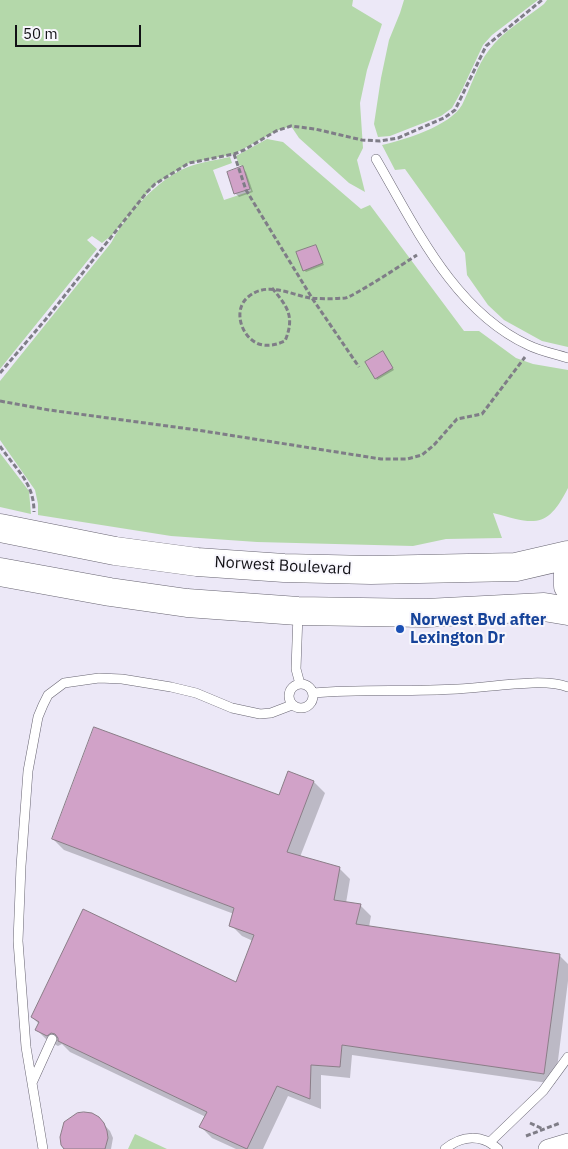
<!DOCTYPE html>
<html>
<head>
<meta charset="utf-8">
<style>
	body { margin:0 }
	#map { position:relative; width:568px; height:1149px; overflow:hidden; background:#ece8f7; font-family:"IBM Plex Sans",sans-serif }
	canvas { display:block }
	.scale { position:absolute; left:15px; top:25px; width:126px; height:22px; box-sizing:border-box; border:2px solid #111015; border-top:0; padding-left:6px; font-size:15px; line-height:18px; white-space:nowrap; color:#111015; -webkit-text-stroke:4px #f8f7fd; paint-order:stroke }
</style>
</head>
<body>
<div id="map">
<canvas width="568" height="1149"></canvas>
<div class="scale">50 m</div>
</div>
<script>
const ctx = document.querySelector('canvas').getContext('2d');
ctx.lineJoin = 'round';
function paint(path, color) { ctx.fillStyle = color; ctx.fill(path, 'evenodd'); }
function stroke(path, color, width, dash) { ctx.strokeStyle = color; ctx.lineWidth = width; ctx.lineCap = dash ? 'butt' : 'round'; ctx.setLineDash(dash || []); ctx.stroke(path); }
function drawText(font, color, halo, rows, align = 'center') {
  ctx.font = font + ' "IBM Plex Sans",sans-serif'; ctx.lineWidth = 4; ctx.setLineDash([]); ctx.textBaseline = 'middle'; ctx.strokeStyle = halo; ctx.fillStyle = color; for (const [text, x, y, turn = 0] of rows) {
    ctx.save(); ctx.translate(x, y); ctx.rotate((+turn || 0) * Math.PI / 180); ctx.textAlign = isNaN(turn) ? turn : align; if (halo) ctx.strokeText(text, 0, 0); ctx.fillText(text, 0, 0); ctx.restore();
  }
}
paint(new Path2D(`
	M0 0H353L352 6 382 24 367 70 360 103 363 148 357 160 365 192 349 183 299 138 291 126 276 131 234 154 189 163 155 184 112 235 102 243 92 236 87 240 97 249 0 369Z
	M404 0H538L492 35 483 45 462 90 452 108 441 116 390 136 378 137 374 124 381 78 389 40 400 13Z
	M547 0H568V347L542 341 504 320 488 305 467 275 465 253 405 169 395 170 382 145C404 140 450 126 462 105 471 87 477 65 489 50 503 31 526 18 544 4Z
	M267 139 283 142 361 209 370 205 464 331H479L516 358 533 364 568 370V488C547 530 534 524 493 513L502 538 446 539 413 546 257 542 171 536 38 515V504L35 490 0 440V381L111 243C126 215 157 179 188 167 201 162 216 160 230 157L232 163 213 170 224 200 251 191 242 166 239 165 236 156Z
	M0 453 29 491 31 514 0 507Z
	M135 1134 167 1149H128Z`), '#b4d8aa');
paint(new Path2D(`
	M242 168 246 172 253 192 239 197 235 193Z
	M316 246 324 265 306 272 304 270Z
	M384 354 394 370 377 380 376 378Z
	M289 773 314 782 325 793 300 857 339 868 350 879 346 903 360 905 371 916 369 927 559 955 568 964V981L555 1084 352 1055 350 1078 321 1075V1109L288 1096 263 1149H236L212 1138 201 1127 206 1117 70 1052 62 1044 58 1046 48 1041 37 1030 39 1024 32 1017 236 984 253 941 242 936 231 925 234 914 64 850 53 839 279 796Z
	M98 1118 110 1131 113 1138 111 1149H66L61 1137 65 1123Z`), '#0003');
const building = new Path2D(`
	M243 166 250 189 234 194 227 172Z
	M316 245 323 263 303 271 296 252Z
	M383 351 393 368 375 379 365 362Z
	M94 727 279 795 288 771 314 781 287 852 340 867 334 900 361 904 356 924 560 954 544 1074 342 1045 340 1067 311 1065 310 1099 277 1086 247 1149 199 1127 207 1112 58 1041V1038L55 1034 51 1033 47 1036 35 1030 39 1022 31 1017 83 909 236 982 254 935 229 926 234 908 52 839Z
	M84 1112 92 1113 99 1117 104 1123 107 1131 108 1138 105 1149H64L61 1145 60 1137 64 1122 77 1113Z`);
paint(building, '#d1a2c8');
stroke(building, '#8a7d87', 1);
const service = new Path2D(`
	M376 159C415 226 454 311 528 345 540 351 555 354 568 358
	M298 614 296 669 300 684
	M289 696a12 12 0 1 1 24 0a12 12 0 1 1-24 0Z
	M313 693C361 689 409 692 458 689 487 688 543 677 568 687
	M32 1083 52 1039
	M490 1142 543 1091 568 1057
	M43 1149 26 1047 18 941 21 866 28 771 38 717 43 705 48 695 64 683 99 678 122 679 171 687 196 693 232 708 260 714 271 713 292 705
	M445 1149C462 1135 482 1134 498 1149`);
const minor = new Path2D(`
	M548 1149 568 1143`);
const primary = new Path2D(`
	M0 528 115 551 197 562 284 568 371 570 516 567 568 555
	M0 572 110 592 187 603 298 611 426 613 544 607 568 611
	M568 574V586`);
stroke(service, '#686572', 10);
stroke(minor, '#686572', 20);
stroke(primary, '#686572', 29);
stroke(new Path2D(`
	M234 154 246 190 312 298 359 367
	M272 288C288 307 295 317 285 341 278 344 272 346 263 345 243 342 231 311 248 297 267 281 289 294 310 298 321 299 334 299 345 298 353 297 406 262 417 255
	M0 373 46 319 147 192 155 184 189 163 234 154 244 150 276 131 291 126 315 129 362 140 380 141 398 138 444 118 455 110 486 46 542 0
	M0 401 49 410 197 430 381 459H407L422 455 434 445 457 419 482 414 525 357
	M0 446C16 470 34 482 34 512
	M530 1123 543 1129
	M526 1136 560 1123`), '#7f7d87', 3, [5, 2.5]);
stroke(service, '#fff', 9);
stroke(minor, '#fff', 19);
stroke(primary, '#fff', 28);
for (const [x, y, r, color] of [
	[400,629,5,"#1a4fb4"]
]) { const dot = new Path2D(); dot.arc(x, y, r, 0, 2 * Math.PI); ctx.fillStyle = color; ctx.fill(dot); stroke(dot, '#f8f7fd', 2); }
drawText('16px', '#111015', '#f8f7fd', [
	["Norwest Boulevard",283,566,3]
]);
drawText('bold 16px', '#164399', '#f8f7fd', [
	["Norwest Bvd after",410,620],
	["Lexington Dr",410,638]
], 'left');
</script>
</body>
</html>
